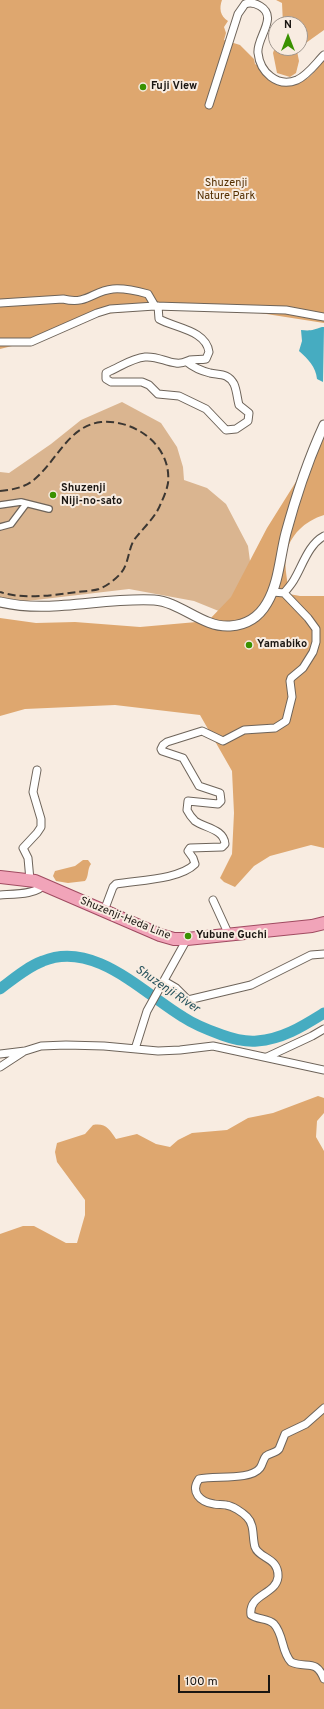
<!DOCTYPE html>
<html>
<head>
<meta charset="utf-8">
<style>
	body { margin:0 }
	#map { position:relative; width:324px; height:1709px; overflow:hidden; background:#f8ece1; font-family:Overpass,sans-serif }
	canvas { display:block }
	.north { position:absolute; left:268px; top:16px; width:40px; height:40px; box-sizing:border-box; background:#f8ece1; border:1px solid #9f968e; border-radius:50%; rotate:0deg; font-size:11px; font-weight:700; line-height:16px; text-align:center; color:#1a1612 }
	.north::after { content:''; display:block; margin:auto; width:14px; height:18px; background:#3a9100; clip-path:polygon(50% 0,100% 100%,50% 72%,0 100%) }
	.scale { position:absolute; left:178px; top:1675px; width:92px; height:18px; box-sizing:border-box; border:2px solid #1a1612; border-top:0; padding-left:5px; font-size:12px; line-height:14px; white-space:nowrap; color:#1a1612; -webkit-text-stroke:3px #f8ece1; paint-order:stroke }
</style>
</head>
<body>
<div id="map">
<canvas width="324" height="1709"></canvas>
<div class="north">N</div>
<div class="scale">100 m</div>
</div>
<script>
const ctx = document.querySelector('canvas').getContext('2d');
ctx.lineJoin = 'round';
function paint(path, color) { ctx.fillStyle = color; ctx.fill(path, 'evenodd'); }
function stroke(path, color, width, dash) { ctx.strokeStyle = color; ctx.lineWidth = width; ctx.lineCap = dash ? 'butt' : 'round'; ctx.setLineDash(dash || []); ctx.stroke(path); }
function drawText(font, color, halo, rows, align = 'center') {
  ctx.font = font + ' Overpass,sans-serif'; ctx.lineWidth = 4; ctx.setLineDash([]); ctx.textBaseline = 'middle'; ctx.strokeStyle = halo; ctx.fillStyle = color; for (const [text, x, y, turn = 0] of rows) {
    ctx.save(); ctx.translate(x, y); ctx.rotate((+turn || 0) * Math.PI / 180); ctx.textAlign = isNaN(turn) ? turn : align; if (halo) ctx.strokeText(text, 0, 0); ctx.fillText(text, 0, 0); ctx.restore();
  }
}
paint(new Path2D(`
	M122 402 161 423 177 447 183 467 184 480 207 488 226 504 248 546 255 599 231 616 194 601 129 589 27 601 9 600 0 597V472L9 473 51 444 81 420Z`), '#dab590');
paint(new Path2D(`
	M0 0H222C219 8 220 16 228 21L224 27 226 33 224 40 240 45 254 59 255 64 276 77 282 86C304 84 313 77 324 58V323L260 313 182 307 92 315 32 341 0 349Z
	M276 0H324V30L303 45 297 51 299 61 296 73 290 77 277 73 273 53 276 44V48H300V24H283L282 3Z
	M324 437V515C305 521 289 535 286 556 284 567 288 583 289 594L300 596H324V848L311 845 270 856 254 866 235 887 224 882 220 878 232 854 234 813 232 771 200 715 115 705 25 709 0 716V618L36 623 75 622 140 627 208 621 231 597 267 528Z
	M83 860H88L91 864C87 869 89 877 85 881L68 883 56 881 53 876 55 871 75 866Z
	M318 1096 324 1098V1113L317 1121 316 1137 324 1151V1709H0V1234L23 1226H34L66 1243H77L85 1215V1200L57 1162 55 1152 57 1143 85 1134 93 1125C106 1123 109 1129 116 1139L137 1134 156 1144 170 1147 178 1140 192 1133 227 1130 248 1118 273 1113Z`), '#dea76f');
paint(new Path2D(`
	M322 327H324L323 382 317 379C316 367 308 359 299 351L302 341 301 330C311 331 313 330 322 327Z`), '#46acc1');
stroke(new Path2D(`
	M0 989C13 979 27 967 43 961 94 940 143 993 183 1017 195 1025 208 1030 222 1035 233 1039 245 1042 257 1041 283 1039 303 1026 324 1013`), '#46acc1', 11);
const pedestrian = new Path2D(`
	M0 505 21 502 49 509
	M0 527 11 524 26 504`);
const minor = new Path2D(`
	M209 105 238 14 245 4C250 2 255 3 260 6 279 17 256 38 258 53 260 72 277 88 297 80 308 75 316 63 324 55
	M0 303 63 299C88 305 92 291 113 289 125 288 137 291 148 294L155 306
	M158 306 159 319C175 328 206 330 209 352L206 359C201 360 195 359 190 360 185 362 182 364 176 363 165 362 158 356 145 357 133 358 121 366 110 371L106 373V379L111 382H142L149 385 158 394 179 396 206 409 226 430 236 429 248 421 249 413 239 405C237 398 237 391 234 384 228 373 220 375 210 373 202 371 193 367 187 362
	M0 342H31L97 313 110 309 155 306 286 310 324 317
	M284 593C288 588 292 584 295 578 303 564 309 544 324 536
	M30 880 28 858 23 848 37 833 41 827V819L33 792 37 770
	M0 895C11 894 38 895 44 884
	M213 900 229 935
	M104 911 113 887 116 884C137 880 179 880 195 864L193 858 188 851 190 848 222 847 225 844C224 829 205 828 195 821 192 818 189 814 187 810L188 801 218 804 221 801 220 793 199 786 183 758 162 751 161 749 163 745 167 742 202 731 223 741 244 730 275 728 286 721 292 697 290 681 291 678 303 668 313 652 316 642V629L308 618 284 593 273 592
	M164 981 176 988 188 1000 251 985 311 955 324 954
	M135 1049 147 1011 187 939
	M0 1054 25 1051 41 1046 66 1045 104 1046 158 1051 180 1050 213 1046 324 1070
	M267 1057 312 1036 324 1029
	M0 1067 23 1052
	M324 1408 306 1424 285 1434 279 1449C276 1453 270 1453 266 1456 263 1459 263 1464 260 1468 250 1481 214 1475 199 1479 190 1492 200 1502 214 1504 218 1505 222 1504 226 1505 233 1506 242 1512 247 1517 255 1525 252 1537 255 1547 259 1559 279 1557 278 1577 276 1595 248 1594 251 1615 258 1620 268 1618 274 1624 284 1635 281 1651 291 1662 306 1669 316 1658 324 1679`);
const tertiary = new Path2D(`
	M0 602C51 614 102 597 154 600 181 602 203 628 230 626 246 625 259 617 267 603 279 583 280 556 286 533 296 496 308 460 324 425`);
const primary = new Path2D(`
	M0 877 35 881 160 935 174 939H187L312 926 324 923`);
stroke(pedestrian, '#6e645a', 8);
stroke(minor, '#6e645a', 9);
stroke(tertiary, '#6e645a', 11);
stroke(primary, '#a04b61', 14);
stroke(pedestrian, '#fff', 5.5);
stroke(minor, '#fff', 7);
stroke(tertiary, '#fff', 9);
stroke(primary, '#f1a4b9', 12);
stroke(new Path2D(`
	M0 491C11 490 22 488 31 482 56 464 67 426 101 422 135 419 172 446 168 483 167 489 164 497 161 503 156 517 143 528 134 540 128 550 129 563 121 573 116 579 107 586 99 589 93 591 85 591 78 592 53 595 25 600 0 592`), '#3c3732', 2, [8, 4]);
for (const [x, y, r, color] of [
	[143,87,4,"#3a9100"],
	[53,495,4,"#3a9100"],
	[249,645,4,"#3a9100"],
	[188,936,4,"#3a9100"]
]) { const dot = new Path2D(); dot.arc(x, y, r, 0, 2 * Math.PI); ctx.fillStyle = color; ctx.fill(dot); stroke(dot, '#f8ece1', 1.5); }
drawText('bold 11px', '#1a1612', '#f8ece1', [
	["Fuji View",151,87],
	["Shuzenji",61,489],
	["Niji-no-sato",61,502],
	["Yamabiko",257,645],
	["Yubune Guchi",196,936]
], 'left');
drawText('11px', '#542f00', '#f8ece1', [
	["Shuzenji",226,184],
	["Nature Park",226,197]
]);
drawText('11px', '#1a1612', '#f8ece1', [
	["Shuzenji-Heda Line",125,919,22]
]);
drawText('italic 12px', '#24505a', '#f8ece1', [
	["Shuzenji River",167,990,34]
]);
</script>
</body>
</html>
